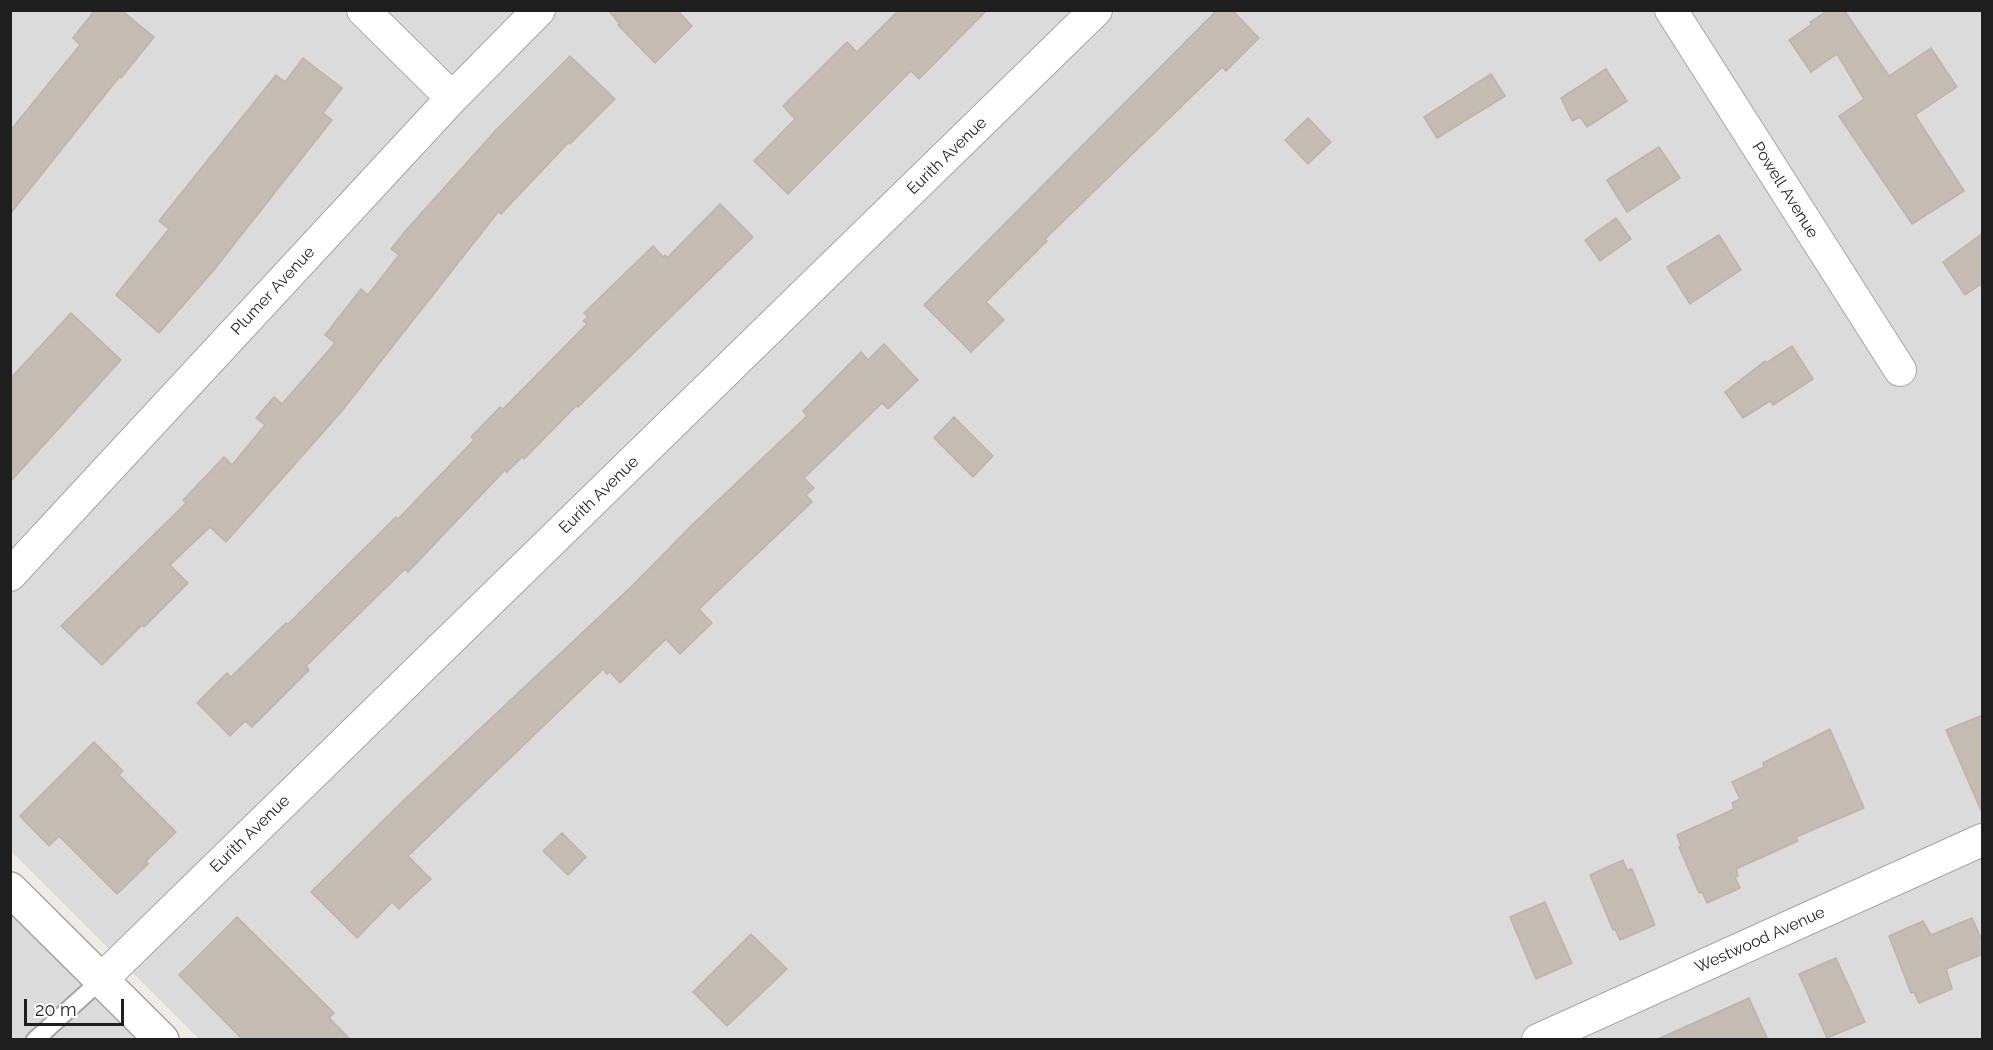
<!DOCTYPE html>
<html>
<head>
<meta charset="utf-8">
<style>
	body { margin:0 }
	#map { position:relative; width:1993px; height:1050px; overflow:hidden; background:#f0ece4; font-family:Raleway,sans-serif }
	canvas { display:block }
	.frame { position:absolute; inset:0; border:12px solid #1e1e1e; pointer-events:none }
	.scale { position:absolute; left:24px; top:999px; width:100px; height:27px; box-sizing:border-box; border:3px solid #1e1e1e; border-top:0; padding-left:8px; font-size:18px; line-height:21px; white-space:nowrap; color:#1e1e1e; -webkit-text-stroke:4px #fff; paint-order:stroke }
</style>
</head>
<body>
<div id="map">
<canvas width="1993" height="1050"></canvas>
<div class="frame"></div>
<div class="scale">20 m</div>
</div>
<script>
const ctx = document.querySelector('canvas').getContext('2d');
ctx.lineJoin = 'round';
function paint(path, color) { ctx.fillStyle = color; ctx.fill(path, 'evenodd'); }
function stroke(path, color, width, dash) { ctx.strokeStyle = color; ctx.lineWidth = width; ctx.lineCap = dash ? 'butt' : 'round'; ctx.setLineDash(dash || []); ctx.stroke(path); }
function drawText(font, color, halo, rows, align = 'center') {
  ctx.font = font + ' Raleway,sans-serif'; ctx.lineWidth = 6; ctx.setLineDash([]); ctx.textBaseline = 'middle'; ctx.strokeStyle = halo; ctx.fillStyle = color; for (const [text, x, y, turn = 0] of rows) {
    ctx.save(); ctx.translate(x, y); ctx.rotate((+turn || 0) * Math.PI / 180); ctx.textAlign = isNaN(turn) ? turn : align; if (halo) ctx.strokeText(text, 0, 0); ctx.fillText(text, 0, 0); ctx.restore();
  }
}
paint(new Path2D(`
	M10 11H1982V1039H199L11 851Z
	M10 889 162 1039H11Z`), '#dcdbdb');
const building = new Path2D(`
	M95 10H121L154 37 121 78 120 76 10 214V131L80 45 73 38Z
	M608 10H677L692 26 655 63 618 25 620 24Z
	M899 10H987L919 79 911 71 788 194 754 161 795 119 783 106 847 42 857 52Z
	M1217 10H1232L1259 38 1226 71 1222 67 1045 239 1047 241 986 302 1004 320 971 352 924 305Z
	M1828 10H1844L1889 76 1931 48 1957 87 1915 115 1964 191 1912 224 1839 116 1864 99 1837 54 1811 72 1789 40 1812 24 1810 22Z
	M570 56 615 99 570 144 569 142 501 214 498 212 341 412 226 542 210 527 170 565 188 583 144 627 142 625 102 665 61 626 186 503 183 500 224 457 232 465 265 425 256 418 274 397 282 404 335 343 325 335 361 289 368 295 399 255 391 249 407 229 497 129Z
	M303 58 342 88 323 113 332 120 213 271 159 333 116 295 169 229 159 221 276 75 285 82Z
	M1606 69 1627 101 1587 127 1580 117 1572 121 1561 98Z
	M1491 74 1505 96 1437 138 1424 117Z
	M1308 118 1331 142 1308 164 1285 140Z
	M1659 147 1680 178 1627 212 1607 180Z
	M720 204 753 237 578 407 577 405 524 459 522 457 507 472 505 470 408 572 405 569 306 666 309 670 252 727 245 721 230 736 197 703 227 673 231 677 286 623 288 624 396 517 398 519 474 440 471 437 500 407 503 409 587 324 583 321 588 317 584 313 653 246 663 257 665 255 667 258Z
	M1616 218 1631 239 1600 261 1585 240Z
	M1983 233V283L1965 295 1943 262Z
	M1719 235 1741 270 1690 304 1667 267Z
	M71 313 121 360 10 482V379Z
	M884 344 918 380 888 409 882 403 804 478 814 488 806 495 812 502 699 609 712 623 680 654 666 639 620 683 610 672 607 674 603 669 408 856 431 879 399 909 392 902 357 938 311 892 404 800 632 586 693 524 807 416 803 411 861 352 868 360Z
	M1792 346 1813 379 1773 405 1770 401 1743 418 1725 392 1765 361 1766 363Z
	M954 417 993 456 973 477 934 438Z
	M1983 715V815L1946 730Z
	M1830 729 1864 808 1796 837 1798 841 1736 869 1738 876 1735 877 1740 888 1707 903 1702 892 1699 893 1679 847 1681 846 1677 835 1734 809 1732 803 1740 799 1732 782 1764 767 1763 763Z
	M94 742 123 771 119 775 176 832 146 861 148 864 117 894 59 836 49 846 20 816Z
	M562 833 586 857 568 875 543 851Z
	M1623 860 1627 870 1632 869 1655 925 1620 940 1615 929 1613 930 1590 875Z
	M1545 902 1572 963 1536 979 1510 917Z
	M237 917 334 1013 329 1018 351 1040H243L179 975Z
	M1972 918 1983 942V954L1946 969 1952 989 1919 1003 1914 992 1911 993 1889 936 1923 921 1931 935Z
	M751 934 787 969 727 1026 693 992Z
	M1836 958 1865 1022 1827 1038 1799 974Z
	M1749 998 1768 1040H1656Z`);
paint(building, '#c4bbb3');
stroke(building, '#c2b2a6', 1.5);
const service = new Path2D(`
	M35 1040 102 979`);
const minor = new Path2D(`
	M363 10 452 98
	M1671 10 1900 370
	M10 575 452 98 539 10
	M102 979 1096 10
	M1538 1040 1982 840`);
const tertiary = new Path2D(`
	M10 889 162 1040`);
stroke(service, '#a5a5a5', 20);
stroke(minor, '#a5a5a5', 34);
stroke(tertiary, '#a5a5a5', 36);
stroke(service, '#fff', 16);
stroke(minor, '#fff', 32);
stroke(tertiary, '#fff', 33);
drawText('16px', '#1e1e1e', '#fff', [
	["Eurith Avenue",947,156,-44],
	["Powell Avenue",1785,190,58],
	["Plumer Avenue",273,291,-47],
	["Eurith Avenue",599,495,-44],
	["Eurith Avenue",250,834,-44],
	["Westwood Avenue",1760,940,-24]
]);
</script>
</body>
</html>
